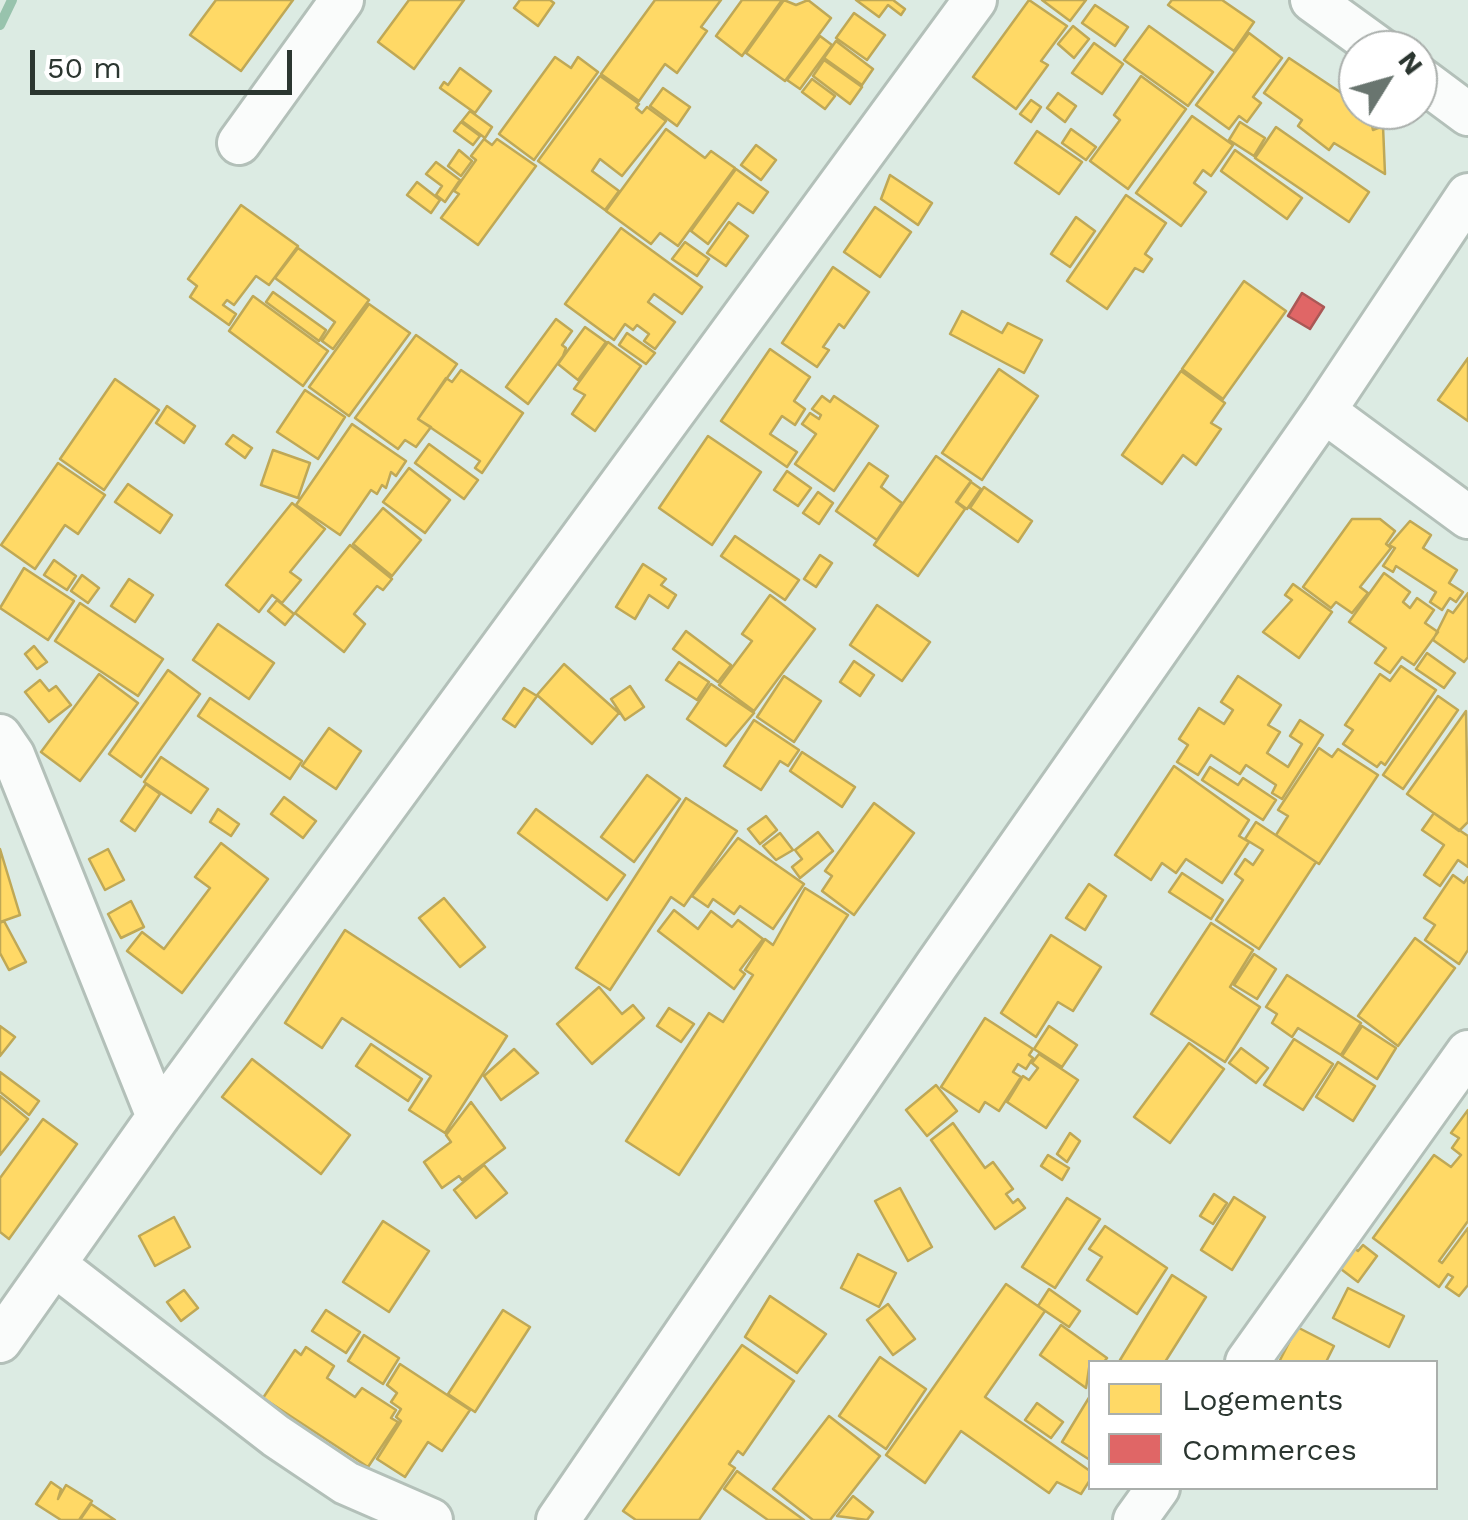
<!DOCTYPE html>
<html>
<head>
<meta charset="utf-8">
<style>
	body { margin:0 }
	#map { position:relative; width:1468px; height:1520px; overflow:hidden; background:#dcebe3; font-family:"Work Sans",sans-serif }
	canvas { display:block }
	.legend { position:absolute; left:1088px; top:1360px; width:350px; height:130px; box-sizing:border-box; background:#fff; border:2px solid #aaafac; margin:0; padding:12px 18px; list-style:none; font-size:30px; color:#2b3630 }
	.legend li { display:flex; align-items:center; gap:20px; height:50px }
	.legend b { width:50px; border:2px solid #aaafac }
	.north { position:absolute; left:1338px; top:30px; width:100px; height:100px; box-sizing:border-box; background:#fff; border:2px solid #aaafac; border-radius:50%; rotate:53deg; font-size:28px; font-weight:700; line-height:40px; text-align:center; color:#2b3630 }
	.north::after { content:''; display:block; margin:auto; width:35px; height:45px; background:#69756f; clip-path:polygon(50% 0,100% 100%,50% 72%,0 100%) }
	.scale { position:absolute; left:30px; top:50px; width:262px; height:45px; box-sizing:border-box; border:5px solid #2b3630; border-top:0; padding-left:12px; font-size:30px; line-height:35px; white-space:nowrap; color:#2b3630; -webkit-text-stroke:8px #fff; paint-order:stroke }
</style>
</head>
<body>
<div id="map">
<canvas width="1468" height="1520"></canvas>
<ul class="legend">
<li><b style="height:28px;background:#ffd966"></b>Logements</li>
<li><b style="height:28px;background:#e06666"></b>Commerces</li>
</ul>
<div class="north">N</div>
<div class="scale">50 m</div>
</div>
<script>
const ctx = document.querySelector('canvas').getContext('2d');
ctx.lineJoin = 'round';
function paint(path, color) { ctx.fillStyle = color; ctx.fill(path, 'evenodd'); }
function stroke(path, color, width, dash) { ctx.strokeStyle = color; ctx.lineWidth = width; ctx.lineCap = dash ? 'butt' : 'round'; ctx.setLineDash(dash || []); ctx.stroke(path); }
const homes = new Path2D(`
	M216 0H293L241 71 190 35Z
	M409 0H464L414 69 378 42Z
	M520 0H550L554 3 538 26 514 8Z
	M655 0H721L701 27 707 31 677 73 665 64 639 101 601 74Z
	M742 0H782L742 56 716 36Z
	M784 0 796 5 808 0 831 18 785 81 746 53Z
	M856 0H893L905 9 901 15 888 5 879 17Z
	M1029 0 1067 26 1041 61 1048 65 1016 109 973 77Z
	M1042 0H1086L1070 21Z
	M1172 0H1222L1254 22 1234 51 1168 5Z
	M1095 5 1128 27 1115 46 1082 23Z
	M854 13 885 35 867 60 836 38Z
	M1073 26 1089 39 1074 58 1058 44Z
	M1149 26 1213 72 1188 106 1124 60Z
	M1249 33 1282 58 1253 97 1261 103 1247 122 1239 116 1229 129 1196 105Z
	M820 36 832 45 800 89 787 80Z
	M836 41 873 69 862 85 824 58Z
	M1094 43 1123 64 1102 94 1072 73Z
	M555 57 571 68 578 57 598 72 534 160 499 134Z
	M1289 58 1358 104V110L1369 112 1373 130 1383 126 1385 174 1334 143 1329 150 1298 126 1302 120 1264 93Z
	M824 60 862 87 850 104 813 76Z
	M460 68 491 91 475 113 440 88 444 82 448 85Z
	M600 76 639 104 636 108 642 113 647 107 666 121 622 176 600 159 592 171 619 191 605 210 538 161Z
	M1141 76 1186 109 1128 189 1090 161 1120 120 1114 115Z
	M812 79 835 96 825 109 802 92Z
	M663 88 690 107 677 126 650 106Z
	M1058 93 1076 106 1065 122 1047 108Z
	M1031 100 1041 107 1031 122 1020 114Z
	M470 111 492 127 485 138 462 121Z
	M1192 116 1233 145 1211 176 1203 170 1194 183 1206 192 1181 226 1136 193Z
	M461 122 480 136 473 145 454 131Z
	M1240 122 1265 138 1254 156 1229 140Z
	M1276 127 1369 192 1349 222 1255 158Z
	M666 129 705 158 711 151 735 168 678 246 660 233 651 244 606 211Z
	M1071 129 1096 147 1086 160 1062 143Z
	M1037 131 1082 162 1059 194 1015 163Z
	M484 139 492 145 497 139 536 166 478 245 441 218 459 194 454 191 476 160 471 156Z
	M756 145 776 160 761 180 741 165Z
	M459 150 472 161 461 176 448 166Z
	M1235 150 1302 198 1287 219 1221 171Z
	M436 162 460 180 445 202 436 195 442 186 426 174Z
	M736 169 768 192 753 213 738 203 708 244 691 231Z
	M890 175 932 203 918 225 881 199Z
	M417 182 440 200 431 213 407 195Z
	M1126 195 1166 223 1145 254 1152 259 1143 272 1135 268 1107 309 1067 281Z
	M241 205 298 246 269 285 256 276 234 305 227 300 223 305 236 314 229 325 190 297 197 286 188 279Z
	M875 207 911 232 880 277 844 252Z
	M1076 217 1095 231 1070 267 1051 254Z
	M729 222 748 236 726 266 707 253Z
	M621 228 702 287 682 314 654 294 648 302 675 322 655 349 644 341 649 334 637 325 633 330 625 324 614 340 565 304Z
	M685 242 709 259 697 276 672 259Z
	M298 248 369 300 333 349 322 341 335 322 275 278Z
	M833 267 869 292 844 328 839 324 823 347 829 350 817 367 782 343Z
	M1244 281 1286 311 1223 399 1182 369Z
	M273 292 326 330 319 341 266 302Z
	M253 296 328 351 303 386 229 331Z
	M369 304 410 333 349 416 309 387Z
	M962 311 1002 333 1008 323 1042 340 1024 373 950 334Z
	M556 319 572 331 562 345 566 348 563 356 528 404 506 387Z
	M585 327 606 342 578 380 558 364Z
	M627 333 655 353 646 364 619 345Z
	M416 335 457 364 418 419 431 427 416 447 405 440 398 449 355 418Z
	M608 342 641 366 595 431 572 414 585 395 574 389Z
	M770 349 810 377 794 401 805 409 795 425 782 416 770 434 797 452 787 467 721 421Z
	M1468 358V421L1438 400Z
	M999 369 1038 396 982 480 942 453Z
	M461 370 523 413 482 473 475 468 480 461 418 419 446 378 452 382Z
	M1181 371 1225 403 1211 423 1221 429 1196 465 1183 455 1162 484 1122 455Z
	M115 379 159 410 104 490 60 459Z
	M305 390 345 417 318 459 277 432Z
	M822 396 830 402 834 396 878 426 834 491 795 464 816 434 802 424 810 413 819 419 821 415 812 409Z
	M167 406 195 426 184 443 156 423Z
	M352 424 406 461 396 476 391 472 386 488 382 485 377 494 371 490 340 535 296 505Z
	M233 435 252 448 245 458 226 444Z
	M708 436 761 472 712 545 659 508Z
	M429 444 478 480 464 499 415 463Z
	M273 450 310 463 298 498 261 485Z
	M936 456 971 481 956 502 965 509 918 576 874 545Z
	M58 463 105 495 78 534 65 525 35 569 1 545Z
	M869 463 888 476 881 487 902 503 877 540 836 511Z
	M409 468 450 500 425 533 383 502Z
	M787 471 811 488 798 506 774 490Z
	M971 482 981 489 967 509 957 502Z
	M128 484 172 515 160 533 115 502Z
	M984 487 1032 521 1018 542 970 508Z
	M818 492 833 503 819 524 803 513Z
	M292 503 325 529 290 572 301 580 282 603 272 595 259 612 226 585Z
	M383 508 421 540 392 576 353 544Z
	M1352 519H1380L1395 531 1386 544 1391 548 1360 587 1368 593 1352 613 1336 602 1331 608 1303 587Z
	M1410 521 1431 535 1423 548 1457 570 1449 583 1463 592 1456 602 1450 598 1442 610 1430 602 1436 592 1396 566 1393 572 1383 566 1395 548 1389 545Z
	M735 536 799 580 785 600 721 556Z
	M350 545 392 579 383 590 377 586 354 614 365 624 344 652 295 613Z
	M820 555 832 563 816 587 804 579Z
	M54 560 76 576 67 590 44 575Z
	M643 564 666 579 661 585 676 595 668 608 649 595 635 619 616 607Z
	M24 568 74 601 48 640 0 608Z
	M1384 573 1410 592 1403 602 1410 608 1417 598 1434 610 1425 623 1438 632 1414 665 1402 657 1390 673 1375 663 1386 648 1349 622Z
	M82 575 99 588 88 603 71 591Z
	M129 579 153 595 135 622 111 606Z
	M1293 584 1332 612 1299 658 1263 632 1292 600 1285 595Z
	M1468 593V657L1464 662 1433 640 1448 610 1453 613Z
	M770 595 815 629 754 711 719 685 752 641 742 634Z
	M277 600 294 614 285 625 268 611Z
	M80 603 163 659 138 696 55 641Z
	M877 605 930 642 902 681 850 645Z
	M218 624 274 663 249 699 193 660Z
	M686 631 731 665 718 682 673 649Z
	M34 646 47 662 37 669 25 654Z
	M1427 653 1455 673 1444 688 1416 669Z
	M854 661 874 675 860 696 840 682Z
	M679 662 709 682 697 700 666 680Z
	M564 664 619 713 592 744 537 695Z
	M1401 666 1436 690 1385 765 1381 762 1377 767 1343 744 1353 730 1345 725 1380 674 1390 681Z
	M168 670 200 694 141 777 109 754Z
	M99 674 138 703 80 781 41 752Z
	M784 676 821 701 794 742 757 717Z
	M1238 676 1281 705 1268 725 1280 732 1267 753 1288 767 1302 744 1290 736 1300 720 1323 735 1282 799 1272 793 1276 785 1246 765 1240 774 1211 755 1198 775 1177 762 1188 745 1179 739 1199 708 1224 724 1233 710 1221 702Z
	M40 680 49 691 56 686 71 705 49 722 25 692Z
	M711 684 754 713 726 746 687 719Z
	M630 686 644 707 625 720 611 699Z
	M524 688 537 696 515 727 503 719Z
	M1438 696 1458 710 1403 789 1383 775Z
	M210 698 302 761 290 779 198 716Z
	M1466 711 1468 822 1459 831 1407 794Z
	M754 720 799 750 788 766 780 761 761 790 724 766Z
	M329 728 361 751 336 789 302 766Z
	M1319 748 1332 757 1338 749 1378 775 1319 864 1276 835 1288 816 1278 810Z
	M802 752 855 787 842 807 790 771Z
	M161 757 208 789 191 813 144 782Z
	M1174 766 1249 820 1239 836 1249 842 1222 883 1186 859 1176 873 1162 863 1151 880 1115 855Z
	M1210 767 1238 785 1243 778 1276 800 1263 820 1202 780Z
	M647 775 680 799 634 862 601 837Z
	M146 784 160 794 135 831 121 821Z
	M284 797 316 821 303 838 271 814Z
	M686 798 737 831 684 906 671 897 610 990 576 968Z
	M874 803 914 833 854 915 822 891 832 876 825 871Z
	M218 809 239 824 231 836 210 822Z
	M536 809 625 875 607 900 518 833Z
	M1434 813 1468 836V867L1458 860 1440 886 1424 875 1444 845 1422 830Z
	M766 816 777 830 760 844 748 829Z
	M1256 822 1316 862 1259 949 1216 920 1243 880 1235 874 1245 859 1253 865 1263 850 1245 839Z
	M818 832 833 851 800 878 792 867 802 859 795 850Z
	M780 833 793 850 776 860 763 846Z
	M738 838 804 884 773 929 740 906 734 914 713 899 708 907 692 896Z
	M221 843 268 879 182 993 127 951 142 932 164 949 210 888 195 877Z
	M0 849 20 915 0 922Z
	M108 849 124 880 105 890 89 859Z
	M1182 873 1223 900 1211 919 1169 892Z
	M1453 875 1464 883 1468 877V950L1459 964 1425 940 1435 925 1424 918Z
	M1089 884 1106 896 1085 930 1066 918Z
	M805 888 848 915 679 1175 626 1141 709 1013 723 1022 753 975 745 970 765 939 773 945Z
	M444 898 485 947 460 967 419 918Z
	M131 901 144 927 121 938 108 914Z
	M674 910 698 929 711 911 732 927 738 920 763 939 740 970 745 974 734 989 658 931Z
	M4 921 26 962 9 970 0 953V923Z
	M1211 923 1253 950 1230 987 1260 1007 1225 1062 1151 1014Z
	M345 930 507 1036 445 1133 409 1110 431 1076 342 1018 322 1048 285 1023Z
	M1051 935 1101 967 1073 1011 1058 1002 1036 1037 1001 1013Z
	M1415 938 1455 968 1398 1046 1358 1016Z
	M1254 954 1276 969 1257 999 1234 985Z
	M1287 975 1361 1023 1341 1055 1298 1028 1292 1037 1272 1023 1277 1014 1266 1007Z
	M599 987 622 1014 633 1005 644 1018 592 1064 557 1024Z
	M669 1008 694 1024 681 1042 657 1026Z
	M985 1018 1033 1049 1029 1055 1033 1058 1026 1069 1018 1064 1013 1072 1021 1077 999 1111 985 1102 979 1112 941 1087Z
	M0 1026 15 1037 0 1056Z
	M1049 1026 1077 1045 1062 1067 1034 1049Z
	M1362 1026 1396 1048 1377 1079 1342 1056Z
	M1294 1039 1333 1064 1303 1110 1264 1085Z
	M1189 1043 1224 1069 1170 1143 1134 1117Z
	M371 1044 422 1079 408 1101 356 1066Z
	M1241 1048 1268 1068 1256 1083 1229 1063Z
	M514 1049 538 1073 501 1100 484 1076Z
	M1039 1054 1078 1080 1046 1128 1007 1102 1023 1076 1029 1080 1038 1068 1032 1063Z
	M252 1059 350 1135 321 1174 222 1097Z
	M1338 1062 1375 1086 1353 1121 1316 1097Z
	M0 1072 39 1101 29 1115 0 1092Z
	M936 1085 957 1111 927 1136 906 1110Z
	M0 1096 28 1119 0 1155Z
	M471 1102 505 1148 462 1180 459 1176 442 1188 424 1162 451 1142 446 1135Z
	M1468 1110V1221L1439 1261 1442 1263 1468 1228V1285L1459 1296 1446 1287 1453 1277 1448 1274 1439 1287 1373 1238 1434 1155 1451 1167 1461 1155 1452 1148 1459 1138 1451 1133Z
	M43 1119 77 1144 9 1239 0 1232V1178Z
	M953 1123 985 1168 993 1162 1013 1189 1006 1194 1013 1203 1018 1199 1025 1208 995 1229 931 1140Z
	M1070 1133 1080 1141 1067 1162 1057 1154Z
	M1048 1155 1069 1168 1062 1180 1041 1166Z
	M484 1165 507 1193 476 1218 454 1190Z
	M900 1188 932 1247 908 1261 875 1201Z
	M1214 1194 1227 1203 1213 1224 1200 1216Z
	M1234 1197 1265 1217 1232 1270 1201 1250Z
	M1067 1198 1100 1219 1055 1288 1022 1267Z
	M174 1217 190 1247 155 1266 139 1236Z
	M383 1221 429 1251 389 1312 343 1282Z
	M1105 1226 1167 1268 1137 1314 1087 1280 1102 1257 1089 1249Z
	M1348 1244 1358 1251 1363 1245 1377 1256 1358 1282 1333 1263Z
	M858 1254 896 1273 879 1307 841 1288Z
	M1172 1275 1206 1297 1165 1362H1124L1120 1360Z
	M1006 1284 1045 1311 985 1397 1090 1471V1480L1081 1494 1057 1482 1049 1493 961 1431 925 1483 886 1455Z
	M1348 1288 1404 1316 1389 1347 1333 1318Z
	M1049 1289 1080 1311 1069 1327 1038 1306Z
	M184 1290 198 1308 181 1321 167 1302Z
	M770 1296 826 1334 797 1373 745 1337Z
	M888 1304 915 1339 893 1355 867 1320Z
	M326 1310 360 1332 346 1353 312 1331Z
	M503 1310 530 1327 475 1412 448 1394Z
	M1061 1325 1107 1358 1104 1362H1090L1086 1388 1040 1355Z
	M1297 1327 1334 1346 1326 1362H1279Z
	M364 1335 399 1358 383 1384 348 1361Z
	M742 1345 794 1381 743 1455 738 1451 729 1464 735 1468 699 1520H636L623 1511Z
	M306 1347 334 1366 327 1378 355 1397 362 1388 396 1410 391 1418 398 1422 368 1467 263 1398 295 1350 301 1355Z
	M880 1357 926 1389 886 1449 839 1416Z
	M400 1364 470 1410 442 1451 428 1442 405 1477 377 1459 401 1421 396 1417 401 1409 391 1402 397 1393 387 1385Z
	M1090 1396V1460L1062 1442Z
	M1037 1403 1063 1422 1051 1438 1025 1420Z
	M829 1416 880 1456 830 1520H813L773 1489Z
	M737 1471 804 1520H768L724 1489Z
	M51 1482 61 1489 58 1499 66 1485 92 1501 79 1520H61L36 1504Z
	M853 1496 873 1512 867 1520 837 1516Z
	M91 1504 115 1520H80Z`);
paint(homes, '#ffd966');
stroke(homes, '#bfa856', 2.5);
const shops = new Path2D(`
	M1302 293 1324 307 1310 329 1288 316Z`);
paint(shops, '#e06666');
stroke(shops, '#aa5856', 2.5);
stroke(new Path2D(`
	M0 25 12 0`), '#98c3ad', 10);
const minor = new Path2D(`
	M1312 0 1381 50
	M1418 77 1468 114
	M239 143 342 0
	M1324 411 1468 517
	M0 736 13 755 158 1117
	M55 1265 276 1436 346 1483 431 1520
	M0 1341 158 1117 975 0
	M1247 1362 1468 1052
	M558 1520 936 966 1324 411 1468 195
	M1135 1520 1158 1488`);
stroke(minor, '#b3c0b9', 48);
stroke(minor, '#fafcfb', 42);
</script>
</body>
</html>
